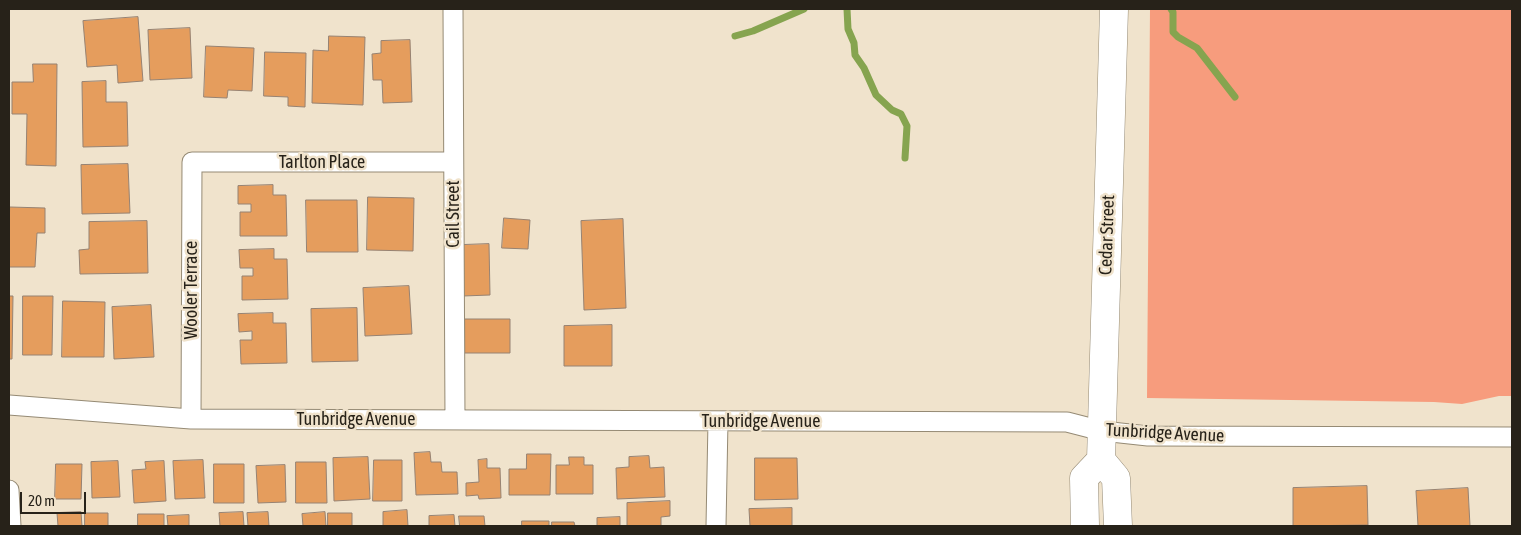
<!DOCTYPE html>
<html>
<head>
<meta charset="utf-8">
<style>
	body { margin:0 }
	#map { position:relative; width:1521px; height:535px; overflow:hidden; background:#f0e3cc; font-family:"Asap Condensed",sans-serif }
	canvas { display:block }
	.frame { position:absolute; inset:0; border:10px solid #272219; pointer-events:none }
	.scale { position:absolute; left:20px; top:492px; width:66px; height:22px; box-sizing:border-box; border:2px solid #272219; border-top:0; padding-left:6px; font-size:15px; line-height:18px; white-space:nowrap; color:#272219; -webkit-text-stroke:4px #f0e3cc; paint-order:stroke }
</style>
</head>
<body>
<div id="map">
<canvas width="1521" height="535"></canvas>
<div class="frame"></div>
<div class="scale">20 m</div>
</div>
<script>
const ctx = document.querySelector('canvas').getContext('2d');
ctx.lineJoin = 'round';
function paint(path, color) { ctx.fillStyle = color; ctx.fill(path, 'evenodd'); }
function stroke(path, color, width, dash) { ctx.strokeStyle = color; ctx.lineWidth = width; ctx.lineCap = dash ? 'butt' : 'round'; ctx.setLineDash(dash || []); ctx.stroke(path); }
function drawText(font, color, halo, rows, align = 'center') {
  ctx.font = font + ' "Asap Condensed",sans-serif'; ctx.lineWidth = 5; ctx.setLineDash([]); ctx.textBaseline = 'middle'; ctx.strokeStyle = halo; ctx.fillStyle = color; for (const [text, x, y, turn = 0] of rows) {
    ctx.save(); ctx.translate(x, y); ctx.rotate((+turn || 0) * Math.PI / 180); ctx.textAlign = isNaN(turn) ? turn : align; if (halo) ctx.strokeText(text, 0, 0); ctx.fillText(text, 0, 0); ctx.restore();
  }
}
paint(new Path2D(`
	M1150 9H1512V396H1499L1462 404 1434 402 1147 398Z`), '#f79c7d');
stroke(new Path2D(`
	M847 9 848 29 854 43 855 55 864 68 876 95 892 110 901 114 907 126 905 158
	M1171 9 1173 12V32L1178 37 1197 48 1235 97
	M735 36 753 31 804 9`), '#86a44f', 7);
const building = new Path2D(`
	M138 17 143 81 118 83 117 65 87 67 83 21Z
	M190 28 192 78 150 80 148 30Z
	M329 36 365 37 363 105 312 103 313 50 328 51Z
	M410 40 412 102 383 103 382 80H373L372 54 381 53V41Z
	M206 46 254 48 252 91 228 90 227 98 204 97Z
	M265 52 306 53 305 107 288 106V97L264 96Z
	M33 64H57L56 166 26 165 27 114H12V82H33Z
	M106 81V102H127L128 146 83 147 82 82Z
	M128 164 130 213 82 214 81 165Z
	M273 185V195H286L287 236H240V212H251V204H238V186Z
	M368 197 414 198 413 251 367 250Z
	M306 200H357L358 252H307Z
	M10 207 45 208V233H37L35 267H9Z
	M504 218 530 220 528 249 502 248Z
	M623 219 626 308 584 310 581 221Z
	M147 221 148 273 80 274 79 250 89 249V222Z
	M489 244 490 295 463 296 462 245Z
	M274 249V259H287L288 299 242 300V276H253V268H240L239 250Z
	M409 286 412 334 365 336 363 288Z
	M9 296H13L12 359H9Z
	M23 296H53L52 355H23Z
	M63 301 105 302 104 357H62Z
	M151 305 154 357 114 359 112 307Z
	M357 308 358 361 312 362 311 309Z
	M273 313V323H286L287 363 241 364 240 340H252V331L239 332 238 314Z
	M465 319H510V353H465Z
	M612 325V366H564V326Z
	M430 452 431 462H441L442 472H457L458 494 416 495 414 453Z
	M527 454H551L550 495H509V469H526Z
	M649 456 650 468 664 467 665 497 617 499 616 468 629 467V457Z
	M368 457 370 499 334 501 333 458Z
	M569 457H584V465H593V494H556V465H569Z
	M755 458H797L798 499 755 500Z
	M487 459V468H500L501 498 479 499 478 495 466 496V483L479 482 478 460Z
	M203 460 205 498 175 499 173 461Z
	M374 460H402V501H373Z
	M118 461 120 497 92 498 91 462Z
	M164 461 166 501 134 503 132 470 146 469 145 462Z
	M296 462H326L327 503H296Z
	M56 464H82L81 499H55Z
	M214 464H244V503H214Z
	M285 465 286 502 258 503 256 466Z
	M1367 486 1368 525 1293 526V488Z
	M1468 488 1470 526H1418L1416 491Z
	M670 501V516L661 517V526H627V503Z
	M792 508V526H750L749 509Z
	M407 510 408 526H383V512Z
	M81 512 82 526H58L57 513Z
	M243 512 244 526H220L219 513Z
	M268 512 269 526H248L247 513Z
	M325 512 326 526H303L302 514Z
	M85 513H108V526H85Z
	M328 513H352V526H328Z
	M138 514H164V526H138Z
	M189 515V526H168L167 516Z
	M454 515 455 526H429V516Z
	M459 516H484L485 526H460Z
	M620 517V526H597V518Z
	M522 521H549V526H522Z
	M552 522H574L575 526H552Z`);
paint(building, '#e59d5d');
stroke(building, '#968272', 1);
const street = new Path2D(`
	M453 9 455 420
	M9 405 191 419 1067 422 1102 431 1148 436 1512 437
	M191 419 192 162H453
	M9 490 11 526
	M716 526 718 421`);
const secondary = new Path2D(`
	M1101 460 1116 478 1118 526
	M1085 526 1084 478 1101 460 1114 9`);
stroke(street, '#958a74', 21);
stroke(secondary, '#958a74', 29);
stroke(street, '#fff', 19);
stroke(secondary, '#fff', 28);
drawText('18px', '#272219', '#f0e3cc', [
	["Tarlton Place",322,162],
	["Cail Street",453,214,-90],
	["Cedar Street",1107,235,-88],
	["Wooler Terrace",191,290,-90],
	["Tunbridge Avenue",356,419],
	["Tunbridge Avenue",761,421],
	["Tunbridge Avenue",1165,433,3]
]);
</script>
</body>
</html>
